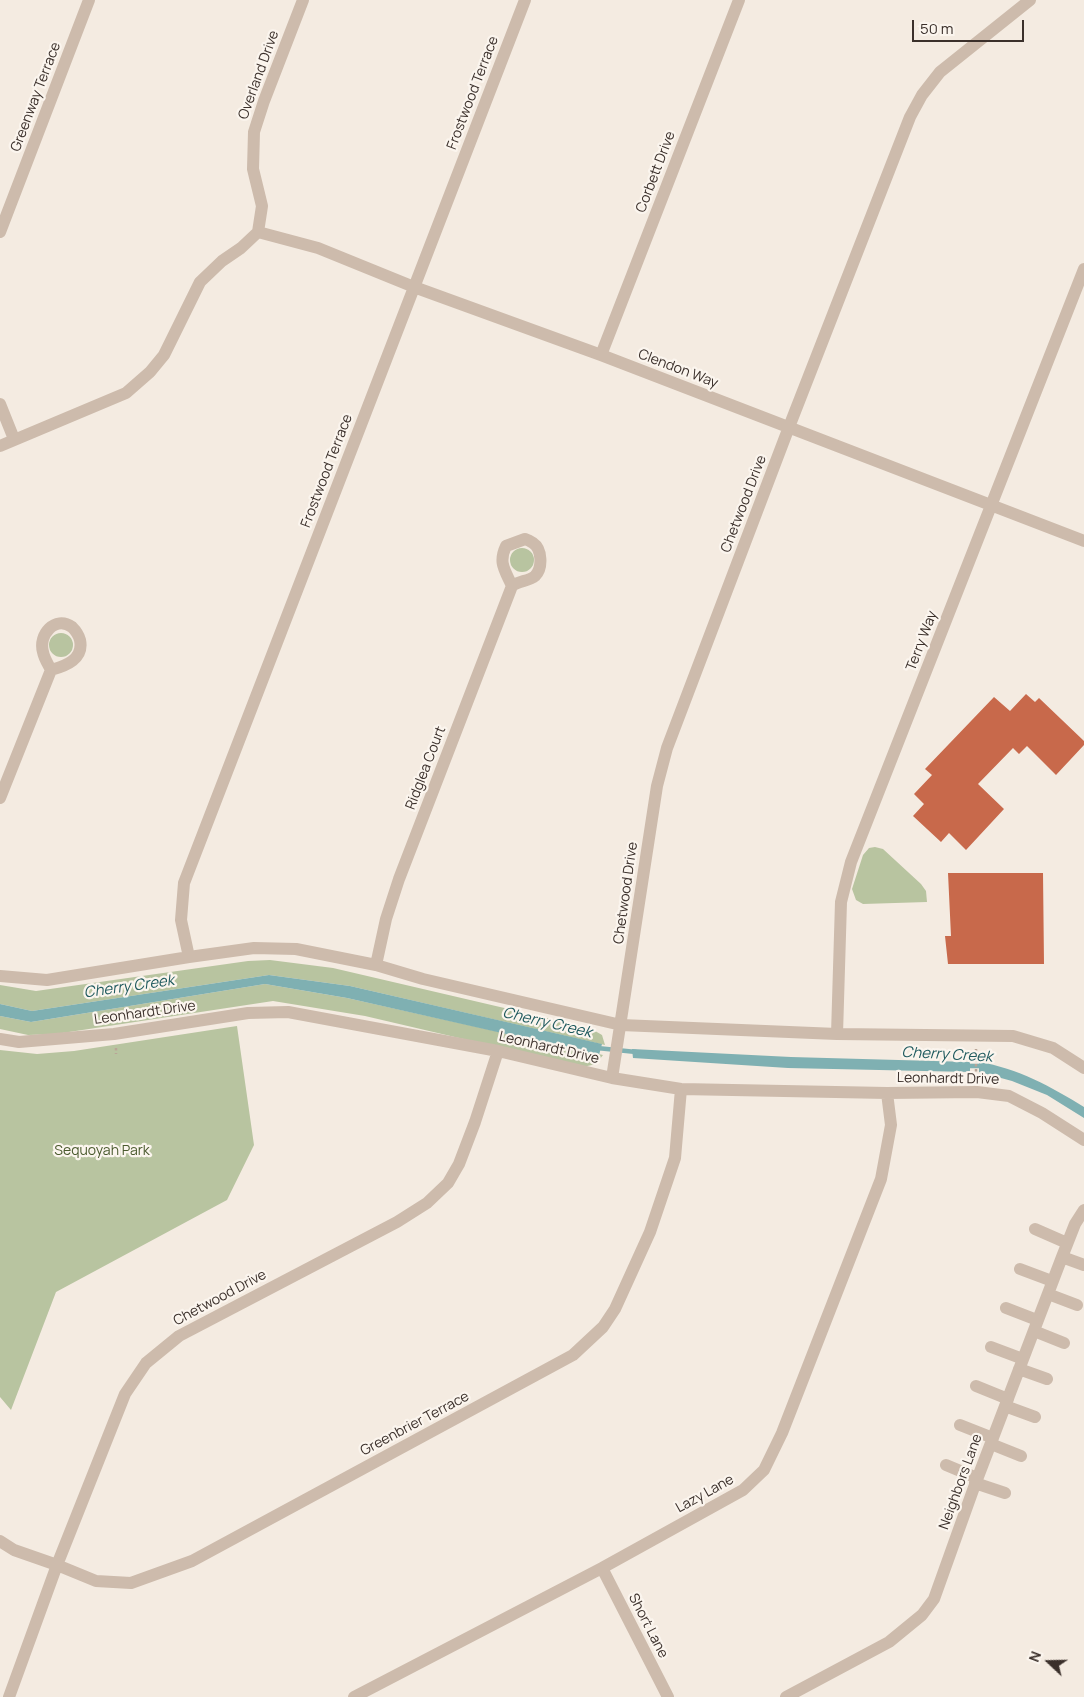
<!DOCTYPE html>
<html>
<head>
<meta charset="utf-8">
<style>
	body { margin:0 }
	#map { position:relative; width:1084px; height:1697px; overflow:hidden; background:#f4ebe1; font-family:Manrope,sans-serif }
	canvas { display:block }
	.north { position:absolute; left:1024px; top:1637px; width:50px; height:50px; -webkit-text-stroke:4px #fbf5ee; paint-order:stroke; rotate:291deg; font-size:14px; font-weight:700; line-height:20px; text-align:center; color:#3b302b }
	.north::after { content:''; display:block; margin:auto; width:18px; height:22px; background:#3b302b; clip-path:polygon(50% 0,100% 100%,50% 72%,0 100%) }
	.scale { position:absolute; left:912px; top:20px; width:112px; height:22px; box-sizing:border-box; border:2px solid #3b302b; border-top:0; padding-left:6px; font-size:15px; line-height:18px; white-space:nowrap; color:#3b302b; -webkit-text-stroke:4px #fbf5ee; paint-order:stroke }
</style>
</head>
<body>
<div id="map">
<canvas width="1084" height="1697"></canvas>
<div class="north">N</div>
<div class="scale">50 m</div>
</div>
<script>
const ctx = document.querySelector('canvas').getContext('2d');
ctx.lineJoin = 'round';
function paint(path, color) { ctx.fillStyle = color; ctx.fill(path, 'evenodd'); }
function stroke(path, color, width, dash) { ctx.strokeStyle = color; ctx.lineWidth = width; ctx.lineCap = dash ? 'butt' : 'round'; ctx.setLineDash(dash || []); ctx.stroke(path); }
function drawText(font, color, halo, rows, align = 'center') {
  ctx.font = font + ' Manrope,sans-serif'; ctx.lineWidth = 4.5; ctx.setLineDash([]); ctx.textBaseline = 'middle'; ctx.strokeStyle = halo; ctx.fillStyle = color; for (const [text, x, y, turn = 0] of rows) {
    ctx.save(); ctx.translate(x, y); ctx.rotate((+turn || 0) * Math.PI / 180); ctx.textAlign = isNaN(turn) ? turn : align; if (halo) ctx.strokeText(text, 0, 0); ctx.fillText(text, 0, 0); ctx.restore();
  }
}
paint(new Path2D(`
	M510 560a12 12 0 1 1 24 0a12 12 0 1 1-24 0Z
	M49 645a12 12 0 1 1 24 0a12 12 0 1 1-24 0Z
	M875 847 883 849 921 884 926 891 927 902 863 904 856 900 852 889 863 855 869 848Z
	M270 960 333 968 590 1028 602 1035 605 1045 350 986 269 975 32 1011 0 1004V985L36 991 248 961Z
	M265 984 347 998 603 1055 596 1064 583 1067 365 1016 273 1001 56 1034 28 1035 0 1029V1016L31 1022Z
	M237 1026 254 1145 227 1200 56 1292 11 1410 0 1397V1050L37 1054 74 1051Z`), '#b8c4a0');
paint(new Path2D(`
	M269 975 350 986 602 1044 599 1055 347 998 265 984 31 1022 0 1016V1004L32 1011Z
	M632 1049 791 1057 970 1062V1072L788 1068 633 1058Z
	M979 1062C1017 1068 1052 1087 1084 1107V1118L1047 1095 1012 1081 979 1072Z`), '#7fb0b2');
stroke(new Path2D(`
	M597 1048 636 1052
	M966 1066H983`), '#7fb0b2', 4.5);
paint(new Path2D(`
	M1026 694 1035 702 1039 698 1084 741V745L1056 775 1027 746 1019 754 1013 748 978 784 1004 809 966 850 949 833 941 842 913 816 924 804 914 794 932 775 925 769 994 697 1010 711Z
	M948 873H1043L1044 964H948L945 936H951Z`), '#c8694b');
stroke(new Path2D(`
	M116 1048V1054
	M976 1049V1078`), '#b9a596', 2.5, [2.5, 2.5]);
stroke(new Path2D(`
	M0 232 89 0
	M258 232 318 248 414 287 601 355 1084 541
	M601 355 739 0
	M0 404 14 439
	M0 446 126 393 150 372 164 355 200 282 222 261 241 248 258 232 262 206 253 169 254 132 264 101 303 0
	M0 798 51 670C48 664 44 658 43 652 38 635 55 615 72 627 75 630 79 636 80 640 84 659 66 666 51 670
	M189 957 181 920 184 883 525 0
	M376 965 386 919 399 879 512 586C519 581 529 581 535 576 543 568 542 549 533 543 530 541 528 540 525 539L506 546C498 563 505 570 512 586
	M0 976 47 980 189 957 254 948 296 949 376 965 423 979 621 1025 837 1034 1013 1036 1053 1048 1084 1068
	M837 1034 841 902 851 862 1084 269
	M0 1039 19 1042 114 1034 248 1013 288 1012 498 1051 612 1078 681 1089 887 1093 977 1092 1009 1096 1042 1113 1084 1140
	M612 1078 657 786 667 748 789 427 910 117 922 95 940 72 1030 0
	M1035 1229 1067 1243
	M1062 1257 1084 1265
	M1020 1269 1052 1281
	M1048 1294 1077 1305
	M1006 1308 1037 1320
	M1034 1331 1064 1343
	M991 1347 1023 1359
	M1019 1369 1047 1379
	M976 1386 1008 1399
	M1005 1406 1035 1417
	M960 1425 993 1438
	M991 1444 1021 1456
	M946 1465 977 1478
	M975 1483 1005 1493
	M0 1541 14 1550 57 1565 96 1581 131 1583 192 1561 573 1355 603 1327 615 1309 650 1232 675 1158 681 1089
	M602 1568 668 1697
	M9 1697 57 1565 125 1394 146 1363 179 1336 397 1222 427 1203 448 1183 459 1164 475 1122 498 1051
	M354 1697 602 1568 743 1490 764 1470 782 1433 881 1179 891 1125 887 1093
	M786 1697 889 1642 922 1615 934 1599 973 1490 1062 1257 1075 1224 1084 1210`), '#cdbbac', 12);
drawText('14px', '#3b302b', '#fbf5ee', [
	["Overland Drive",259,75,-70],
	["Frostwood Terrace",473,93,-69],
	["Greenway Terrace",36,97,-69],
	["Corbett Drive",656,172,-69],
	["Clendon Way",678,369,21],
	["Frostwood Terrace",327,471,-69],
	["Chetwood Drive",744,504,-69],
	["Terry Way",922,641,-69],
	["Ridglea Court",426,768,-69],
	["Chetwood Drive",626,893,-82],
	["Leonhardt Drive",145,1013,-8],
	["Leonhardt Drive",549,1048,13],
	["Leonhardt Drive",948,1079,1],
	["Chetwood Drive",220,1298,-28],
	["Greenbrier Terrace",415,1424,-28],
	["Neighbors Lane",961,1482,-70],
	["Lazy Lane",705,1494,-29],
	["Short Lane",648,1626,63]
]);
drawText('14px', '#4a5a2e', '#fbf5ee', [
	["Sequoyah Park",102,1151]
]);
drawText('italic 15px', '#1f5a5e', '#fbf5ee', [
	["Cherry Creek",129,987,-8],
	["Cherry Creek",547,1023,13],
	["Cherry Creek",947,1055,3]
]);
</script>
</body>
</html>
